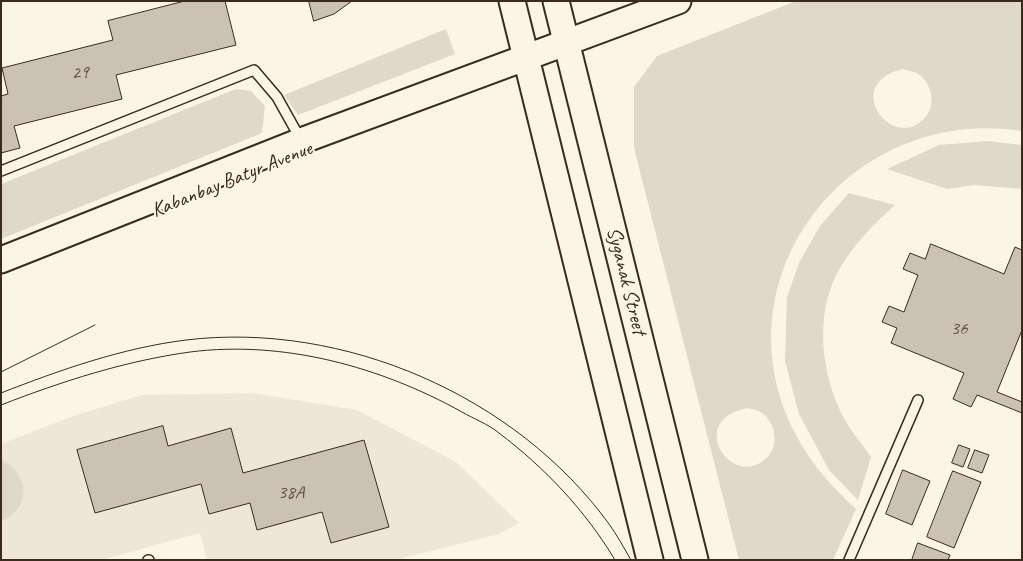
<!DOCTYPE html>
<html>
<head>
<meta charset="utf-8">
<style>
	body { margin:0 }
	#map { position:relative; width:1023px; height:561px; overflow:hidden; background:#fcf5e5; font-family:Caveat,sans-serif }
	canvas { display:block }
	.frame { position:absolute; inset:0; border:2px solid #3b2a1e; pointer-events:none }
</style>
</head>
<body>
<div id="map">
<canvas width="1023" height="561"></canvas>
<div class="frame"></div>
</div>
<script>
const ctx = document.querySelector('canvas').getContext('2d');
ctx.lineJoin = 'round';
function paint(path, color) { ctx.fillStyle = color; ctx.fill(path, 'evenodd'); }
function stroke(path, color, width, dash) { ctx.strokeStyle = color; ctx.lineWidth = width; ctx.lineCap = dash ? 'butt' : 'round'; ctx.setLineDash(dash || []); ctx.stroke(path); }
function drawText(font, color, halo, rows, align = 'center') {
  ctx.font = font + ' Caveat,sans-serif'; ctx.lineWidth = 4; ctx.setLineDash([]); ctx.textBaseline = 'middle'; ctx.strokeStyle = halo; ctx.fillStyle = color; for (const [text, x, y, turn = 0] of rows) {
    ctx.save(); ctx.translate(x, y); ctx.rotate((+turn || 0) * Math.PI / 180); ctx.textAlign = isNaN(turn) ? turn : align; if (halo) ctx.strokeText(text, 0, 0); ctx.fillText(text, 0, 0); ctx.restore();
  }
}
paint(new Path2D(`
	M252 393 357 410 456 462 519 523 499 534 395 560H207L200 533 101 560H1V444L73 416 142 395Z`), '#eee6d6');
paint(new Path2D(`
	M796 1H1022V131C851 104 715 276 795 433 810 463 832 487 856 509L833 560H739L634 148V87L657 56ZM903 69C908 71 914 71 918 74 931 82 936 103 927 115 896 157 838 84 903 69ZM747 408C751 409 758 410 762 413 774 421 779 442 770 454 737 496 682 422 747 408Z
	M446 29 455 54 298 115 284 95Z
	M236 89 251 91 265 106 262 133 1 239V184Z
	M988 141 1022 145V189L974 185 947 189 887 169 939 145Z
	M849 193 895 205C874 224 855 243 840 268 813 314 821 378 846 422 853 434 863 445 871 457L858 500 829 470 799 414 785 361 787 297 799 263 820 226Z
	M1 460C31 472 31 510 1 521Z`), '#e0d8c8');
const building = new Path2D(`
	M185 1H225L236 45 116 75 122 99 14 126 20 148 1 153V96L8 94 2 68 113 40 108 21Z
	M309 1H352L334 14 314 21Z
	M931 244 1004 274 1015 247 1022 250V330L997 392 1022 402V413L977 395 971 407 953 399 964 373 891 343 897 328 882 322 889 306 904 312 918 275 903 269 910 253 925 259Z
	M163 426 168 446 231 428 243 473 364 440 389 527 331 543 322 512 257 530 250 503 209 514 201 484 95 513 77 450Z
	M959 445 970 449 963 467 952 463Z
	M975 450 989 455 982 473 968 468Z
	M903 470 930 481 912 525 886 514Z
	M953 471 981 482 954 548 927 537Z
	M918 543 950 555 948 560H912Z`);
paint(building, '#ccc2b3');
stroke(building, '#3b2a1e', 1);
const service = new Path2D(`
	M1 171 254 70 277 97 301 140
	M148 560H149
	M849 560 918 400`);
const secondary = new Path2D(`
	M512 1 650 560
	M556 1 695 560
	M1 260 301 141 678 1`);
stroke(service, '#3b2a1e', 12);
stroke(secondary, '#3b2a1e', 29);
stroke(service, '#fcf5e5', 9);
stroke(secondary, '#fcf5e5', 25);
stroke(new Path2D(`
	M1 372 95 325
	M1 393C60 370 122 348 186 340 344 321 516 396 609 524 617 535 624 548 631 560
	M1 405C63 381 125 361 190 352 284 340 381 367 462 412 474 419 488 424 499 433 545 468 585 510 615 560`), '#3b2a1e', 1);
drawText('19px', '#5f5043', null, [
	["29",80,73],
	["36",959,329],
	["38А",291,493]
]);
drawText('21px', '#3b2a1e', '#fcf5e5', [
	["Kabanbay Batyr Avenue",232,180,-22],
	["Syganak Street",626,281,76]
]);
</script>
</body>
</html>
